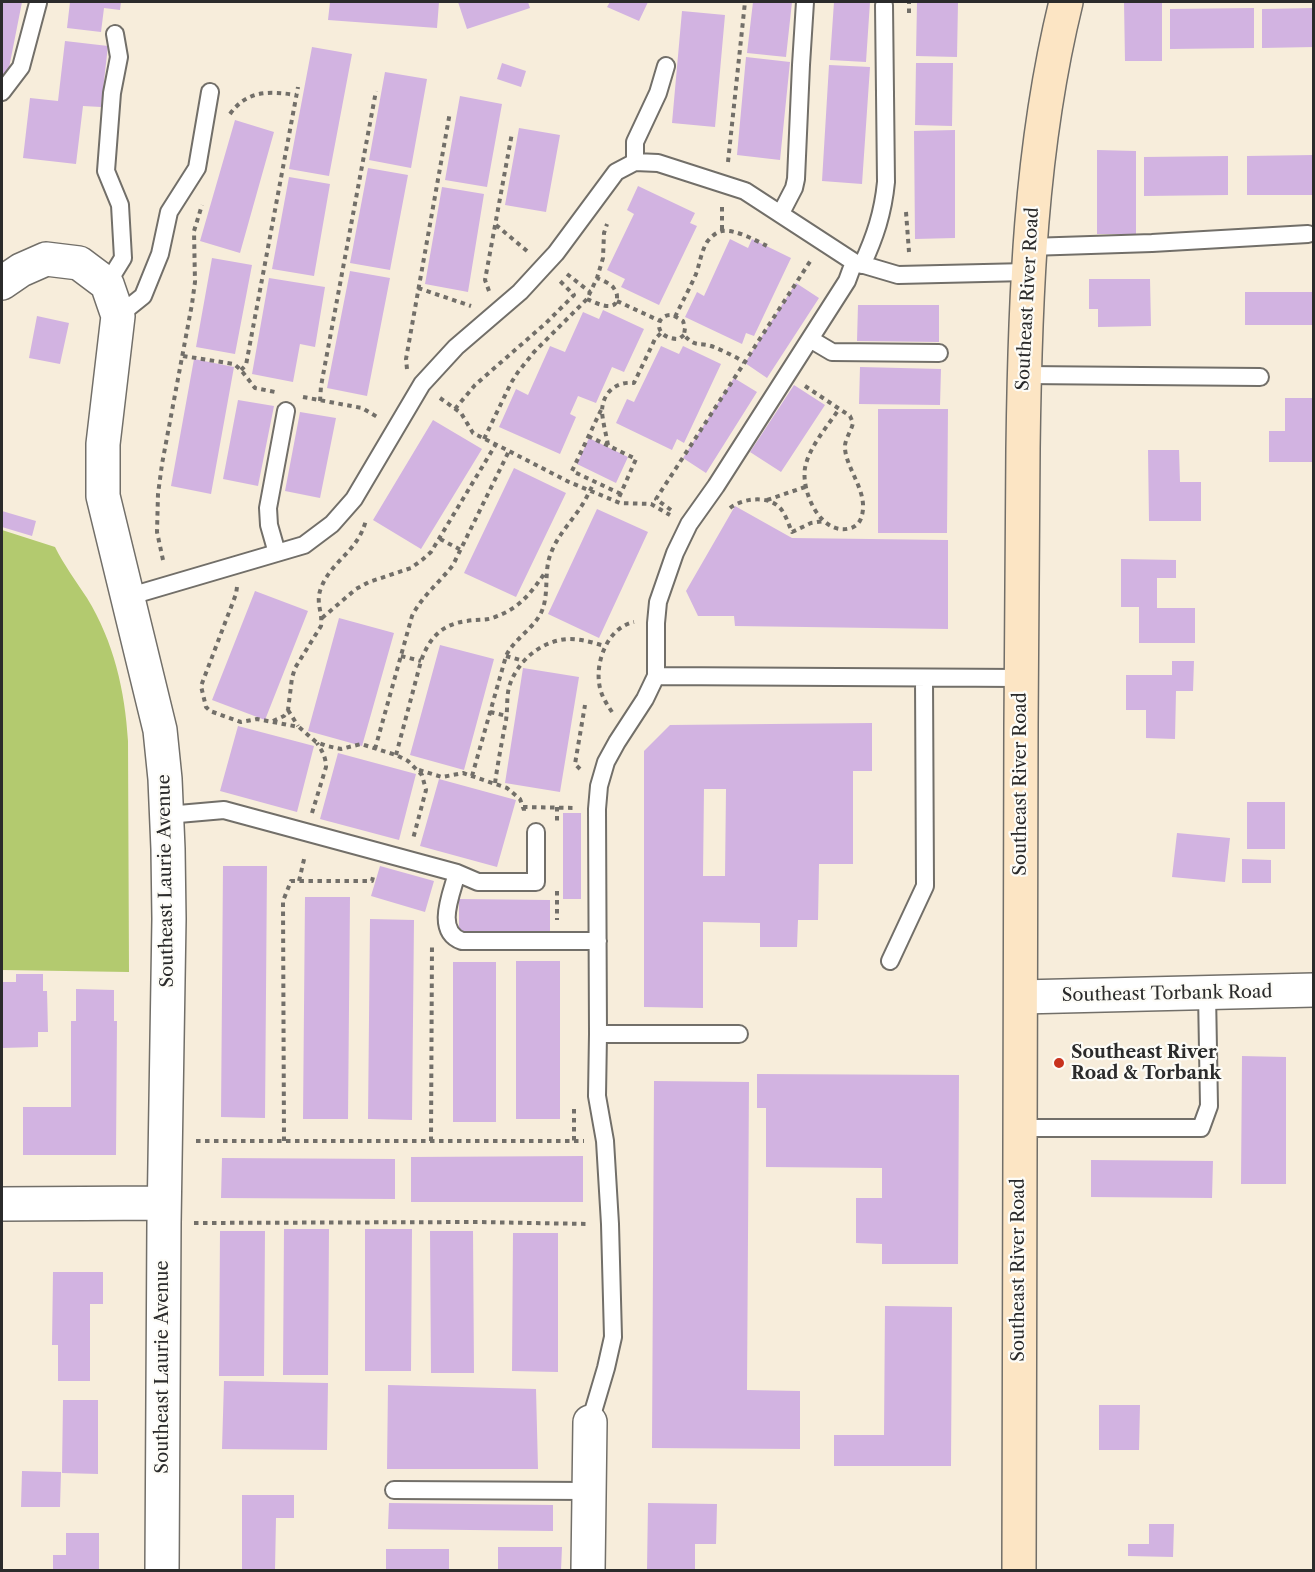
<!DOCTYPE html>
<html>
<head>
<meta charset="utf-8">
<style>
	body { margin:0 }
	#map { position:relative; width:1315px; height:1572px; overflow:hidden; background:#f7eddb; font-family:"Libre Caslon Text",serif }
	canvas { display:block }
	.frame { position:absolute; inset:0; border:3px solid #2b2b2b; pointer-events:none }
</style>
</head>
<body>
<div id="map">
<canvas width="1315" height="1572"></canvas>
<div class="frame"></div>
</div>
<script>
const ctx = document.querySelector('canvas').getContext('2d');
ctx.lineJoin = 'round';
function paint(path, color) { ctx.fillStyle = color; ctx.fill(path, 'evenodd'); }
function stroke(path, color, width, dash) { ctx.strokeStyle = color; ctx.lineWidth = width; ctx.lineCap = dash ? 'butt' : 'round'; ctx.setLineDash(dash || []); ctx.stroke(path); }
function drawText(font, color, halo, rows, align = 'center') {
  ctx.font = font + ' "Libre Caslon Text",serif'; ctx.lineWidth = 4.5; ctx.setLineDash([]); ctx.textBaseline = 'middle'; ctx.strokeStyle = halo; ctx.fillStyle = color; for (const [text, x, y, turn = 0] of rows) {
    ctx.save(); ctx.translate(x, y); ctx.rotate((+turn || 0) * Math.PI / 180); ctx.textAlign = isNaN(turn) ? turn : align; if (halo) ctx.strokeText(text, 0, 0); ctx.fillText(text, 0, 0); ctx.restore();
  }
}
paint(new Path2D(`
	M2 530 55 547C64 565 76 581 87 598 114 642 125 691 128 741L129 972 2 970Z`), '#b3ca6f');
paint(new Path2D(`
	M2 2H22L7 78 2 77Z
	M70 2H121L120 10 104 8 101 32 67 28Z
	M330 2H439L437 28 328 20Z
	M458 2H528L530 8 467 29Z
	M610 2H648L639 21 607 7Z
	M753 2H792L786 57 747 53Z
	M834 2H870L866 62 830 60Z
	M917 2H958L957 57 916 56Z
	M1124 2H1162V61H1125Z
	M1254 8V48L1170 49V9Z
	M1314 8V47L1262 48V9Z
	M682 11 725 15 715 127 672 123Z
	M65 41 108 46 101 107 83 106 76 164 23 158 30 98 58 101Z
	M312 47 352 54 329 176 289 169Z
	M746 57 790 62 780 160 737 155Z
	M502 63 526 71 521 87 497 79Z
	M916 63H953L952 126 915 125Z
	M829 65 870 67 862 184 822 181Z
	M385 72 427 79 411 168 369 160Z
	M460 96 502 104 487 187 445 180Z
	M235 120 274 132 240 253 200 241Z
	M519 128 560 135 546 212 505 205Z
	M955 130V238L915 239 914 131Z
	M1097 150 1136 151V234H1097Z
	M1314 155V195H1247V156Z
	M1228 156V195L1144 196V157Z
	M368 168 408 175 390 270 350 263Z
	M289 177 330 184 314 276 272 269Z
	M638 186 695 213 690 223 697 226 659 305 621 287 625 279 607 270 634 214 627 210Z
	M442 187 484 194 468 292 425 284Z
	M730 239 748 248 752 239 791 258 754 336 746 333 742 344 685 317 697 292 704 296Z
	M212 258 252 265 235 354 196 347Z
	M350 271 390 278 367 396 327 388Z
	M269 278 325 287 315 347 300 344 293 382 252 374Z
	M1089 279H1150L1151 326 1098 327V309H1089Z
	M796 283 819 298 767 378 745 363Z
	M1245 292H1314V325H1245Z
	M858 305H939V342L857 341Z
	M603 310 644 329 624 372 612 367 596 403 578 396 570 414 576 417 560 454 499 427 516 389 528 395 550 346 565 352 583 312 599 319Z
	M37 316 69 323 60 364 29 358Z
	M661 346 679 354 683 346 721 364 684 443 677 439 672 450 616 423 627 399 634 402Z
	M194 359 234 367 211 494 171 486Z
	M860 367 941 369 940 405 859 404Z
	M734 378 757 392 706 473 683 458Z
	M794 385 825 405 781 472 750 452Z
	M1285 398H1314V462H1269V431H1285Z
	M238 400 274 406 258 486 223 479Z
	M878 409H948L947 533H878Z
	M300 412 336 418 320 498 285 491Z
	M433 420 482 449 421 549 373 520Z
	M589 438 628 457 616 483 577 464Z
	M1148 450H1179L1180 482H1201V521H1149Z
	M514 468 566 493 516 597 464 573Z
	M735 506 792 538 948 540V629L735 626 734 616H698L686 591Z
	M597 509 648 532 599 638 548 614Z
	M2 511 36 521 32 536 2 527Z
	M1121 559 1176 560V578H1157V608H1195V643H1139V607H1121Z
	M255 591 308 611 265 720 212 700Z
	M339 618 394 633 362 746 308 731Z
	M440 645 494 659 464 770 410 755Z
	M1172 661H1194L1193 691H1176L1175 739 1146 738V710H1126V675H1172Z
	M523 668 579 677 560 792 505 783Z
	M872 723V771H853V864H819L818 920H798L797 947H760V923L703 922V1008L644 1007V751L670 725ZM704 789H726L725 876H703Z
	M238 726 314 746 297 812 220 791Z
	M338 753 416 774 399 840 320 819Z
	M439 779 516 800 497 867 420 846Z
	M1247 802H1285V849H1247Z
	M563 813H581V899H563Z
	M1177 833 1230 838 1225 882 1172 877Z
	M1242 859 1271 860V883H1242Z
	M223 866H267L265 1118 221 1117Z
	M380 866 434 881 425 912 371 896Z
	M305 897H350L348 1119H303Z
	M459 899 550 900V936H459Z
	M370 919 414 920 412 1120 368 1119Z
	M516 961H560V1119H516Z
	M453 962H496V1122H453Z
	M16 974H43V991H47L48 1032H38V1047L2 1048V982H16Z
	M76 989 114 990V1021H117L116 1155H23V1107H71V1021H76Z
	M1242 1056 1286 1057V1184H1241Z
	M757 1074 959 1075 958 1264H882V1244L856 1243V1198H882V1168L766 1167V1108H757Z
	M654 1081 749 1082 747 1390 800 1391V1449L652 1448Z
	M583 1156V1202H411V1157Z
	M222 1158 395 1159V1199L221 1198Z
	M1091 1160 1213 1161 1212 1198 1091 1197Z
	M284 1229H329L328 1375H283Z
	M365 1229H412L411 1371H365Z
	M220 1231H265L264 1376H219Z
	M430 1231H473L474 1373H431Z
	M513 1233H558V1372L512 1371Z
	M53 1272H103V1304H90V1381H58V1345H52Z
	M885 1306 952 1307 951 1466H834V1435H884Z
	M224 1381 328 1383 327 1450 222 1449Z
	M388 1385 536 1389 538 1469H387Z
	M63 1400H98V1474L62 1473Z
	M1099 1405H1140L1139 1450H1099Z
	M22 1471 61 1472 60 1507H21Z
	M242 1495H294V1518H276L275 1570H242Z
	M389 1503 553 1505V1531L388 1529Z
	M648 1503 717 1504 716 1544H695V1570H647Z
	M1149 1524H1174L1173 1557 1128 1556V1544H1149Z
	M66 1533H99V1570H53V1555H66Z
	M498 1547H562L561 1570H498Z
	M386 1549H449V1570H386Z`), '#d2b3e1');
const lane = new Path2D(`
	M2 92 21 67 38 3
	M635 162V142L658 93 666 66
	M781 213 794 188 796 179 801 65 805 2
	M1029 247 1152 243 1308 234
	M862 265C875 237 883 213 886 182L884 5
	M107 284 123 258 120 205 106 171 112 93 119 57 115 34
	M118 316 143 296 160 254 169 212 197 168 210 92
	M810 339 832 352 939 353
	M1024 375 1260 377
	M277 553 269 525 268 508 286 411
	M127 597 304 545 332 524 354 499 422 384 456 347 520 292 543 267 556 253 616 172 635 162 658 163 745 191 854 262 898 275 1027 272
	M656 676 1021 678
	M167 815 224 810 457 873 478 882H536V832
	M457 873C452 893 434 931 462 941H598
	M890 961 925 886 924 678
	M598 1034H739
	M1019 1128H1201L1209 1106 1207 993
	M590 1422 606 1368 613 1337 610 1224 605 1141 597 1096 598 1034 597 809 599 786 606 762 617 742 645 699 656 676V623L658 602 675 553 689 524 716 486 847 281 854 262
	M394 1490 589 1491`);
const street = new Path2D(`
	M2 283 21 270 46 259 79 263 107 284 118 316 103 444V496L160 730 165 779 168 849 169 919 164 1223 162 1570
	M1021 997 1314 990
	M2 1204 164 1203
	M588 1570 590 1422`);
const secondary = new Path2D(`
	M1019 1570C1020 1289 1022 1007 1021 725 1021 633 1022 541 1023 449 1025 298 1030 149 1066 2`);
stroke(lane, '#726f69', 20);
stroke(street, '#726f69', 36);
stroke(secondary, '#726f69', 36);
stroke(new Path2D(`
	M909 13V2
	M230 114C247 90 269 91 296 95
	M728 162 745 2
	M722 207V231
	M906 212 909 252
	M496 225 527 251
	M567 274 590 292
	M418 288 471 306
	M489 291 485 280 512 133
	M587 299C594 302 618 315 617 296 617 293 615 290 613 287 609 283 602 280 597 278
	M617 301 660 321
	M675 317C682 302 690 288 696 274 700 263 701 252 707 242 710 238 716 232 722 231 735 229 755 240 767 246
	M684 335 679 339C654 339 654 316 670 315 674 315 679 319 683 321L685 328 684 335C696 348 698 342 711 346 722 350 734 356 744 362
	M183 356 234 364 241 370 255 388 275 392
	M407 369 406 359 450 112
	M241 370 246 365 298 87
	M805 386 850 416 853 423C851 432 844 440 845 449 847 470 868 492 862 515 861 521 857 526 851 528 821 537 801 492 805 468 809 447 827 427 839 409
	M303 397 362 408 379 418
	M440 398 461 413 473 433 509 451 569 482 620 503 651 504 670 515
	M320 401 321 386 376 91
	M455 409 475 385 546 323 574 295 559 280
	M601 410 572 471 621 494
	M588 436 636 459 617 502
	M484 439 511 383 518 372 534 352 587 299 597 278 603 258 604 233 607 224
	M608 445C606 434 603 423 602 412 602 393 616 381 634 383L655 339 661 333
	M767 500 805 487
	M730 508C742 499 765 495 778 506 785 512 788 523 792 532L811 523 824 521
	M671 510 656 499 811 260
	M440 539 461 550
	M163 560 157 532 158 494 162 464 192 304 195 282 194 231 202 205
	M237 587 236 594 201 686 206 707 210 711 241 722 257 719 299 727 316 742 327 746 341 749 361 744 396 755 408 761 422 775 426 790 413 839
	M322 618 356 589 369 582 411 568 422 560 431 552 496 444
	M401 656 421 661
	M506 656 524 661
	M288 710 298 726
	M490 712 507 716
	M612 712C606 703 600 694 599 682 596 659 609 627 634 622
	M273 721 284 716 288 710 292 678 295 668 321 626C323 612 315 603 321 588 331 561 358 552 366 520
	M375 749 412 616C422 596 439 583 453 565L509 451
	M396 755 421 661C429 638 442 624 467 621 477 619 486 621 495 617 520 608 532 592 546 571
	M580 769 575 764 585 705
	M419 770 442 777 463 773 507 788 520 799 524 810V814
	M472 776 506 656C514 639 532 630 541 613 550 594 543 572 551 553 558 534 574 519 584 502 588 495 591 488 595 481
	M495 783C498 762 502 741 506 720 508 708 506 695 510 684 519 659 543 640 569 639 582 639 594 643 605 646
	M523 807 576 808
	M557 807V824
	M312 813 326 767C326 757 322 751 317 743
	M299 881 305 855
	M557 891V920
	M574 1109V1141
	M196 1141H584
	M284 1141 283 901 291 881H372L374 873
	M431 1141 432 944
	M194 1223 479 1222 588 1224`), '#726f69', 4, [4.5, 4.5]);
stroke(lane, '#fff', 16);
stroke(street, '#fff', 33);
stroke(secondary, '#fce5c4', 33);
for (const [x, y, r, color] of [
	[1059,1063,6,"#c8321e"]
]) { const dot = new Path2D(); dot.arc(x, y, r, 0, 2 * Math.PI); ctx.fillStyle = color; ctx.fill(dot); stroke(dot, '#fdfcf7', 2); }
drawText('18px', '#2b2b2b', '#fdfcf7', [
	["Southeast River Road",1028,299,-87],
	["Southeast River Road",1021,784,-90],
	["Southeast Laurie Avenue",166,881,-91],
	["Southeast Torbank Road",1167,994,-1],
	["Southeast River Road",1019,1270,-90],
	["Southeast Laurie Avenue",163,1367,-90]
]);
drawText('bold 18px', '#2b2b2b', '#fdfcf7', [
	["Southeast River",1071,1053],
	["Road & Torbank",1071,1074]
], 'left');
</script>
</body>
</html>
